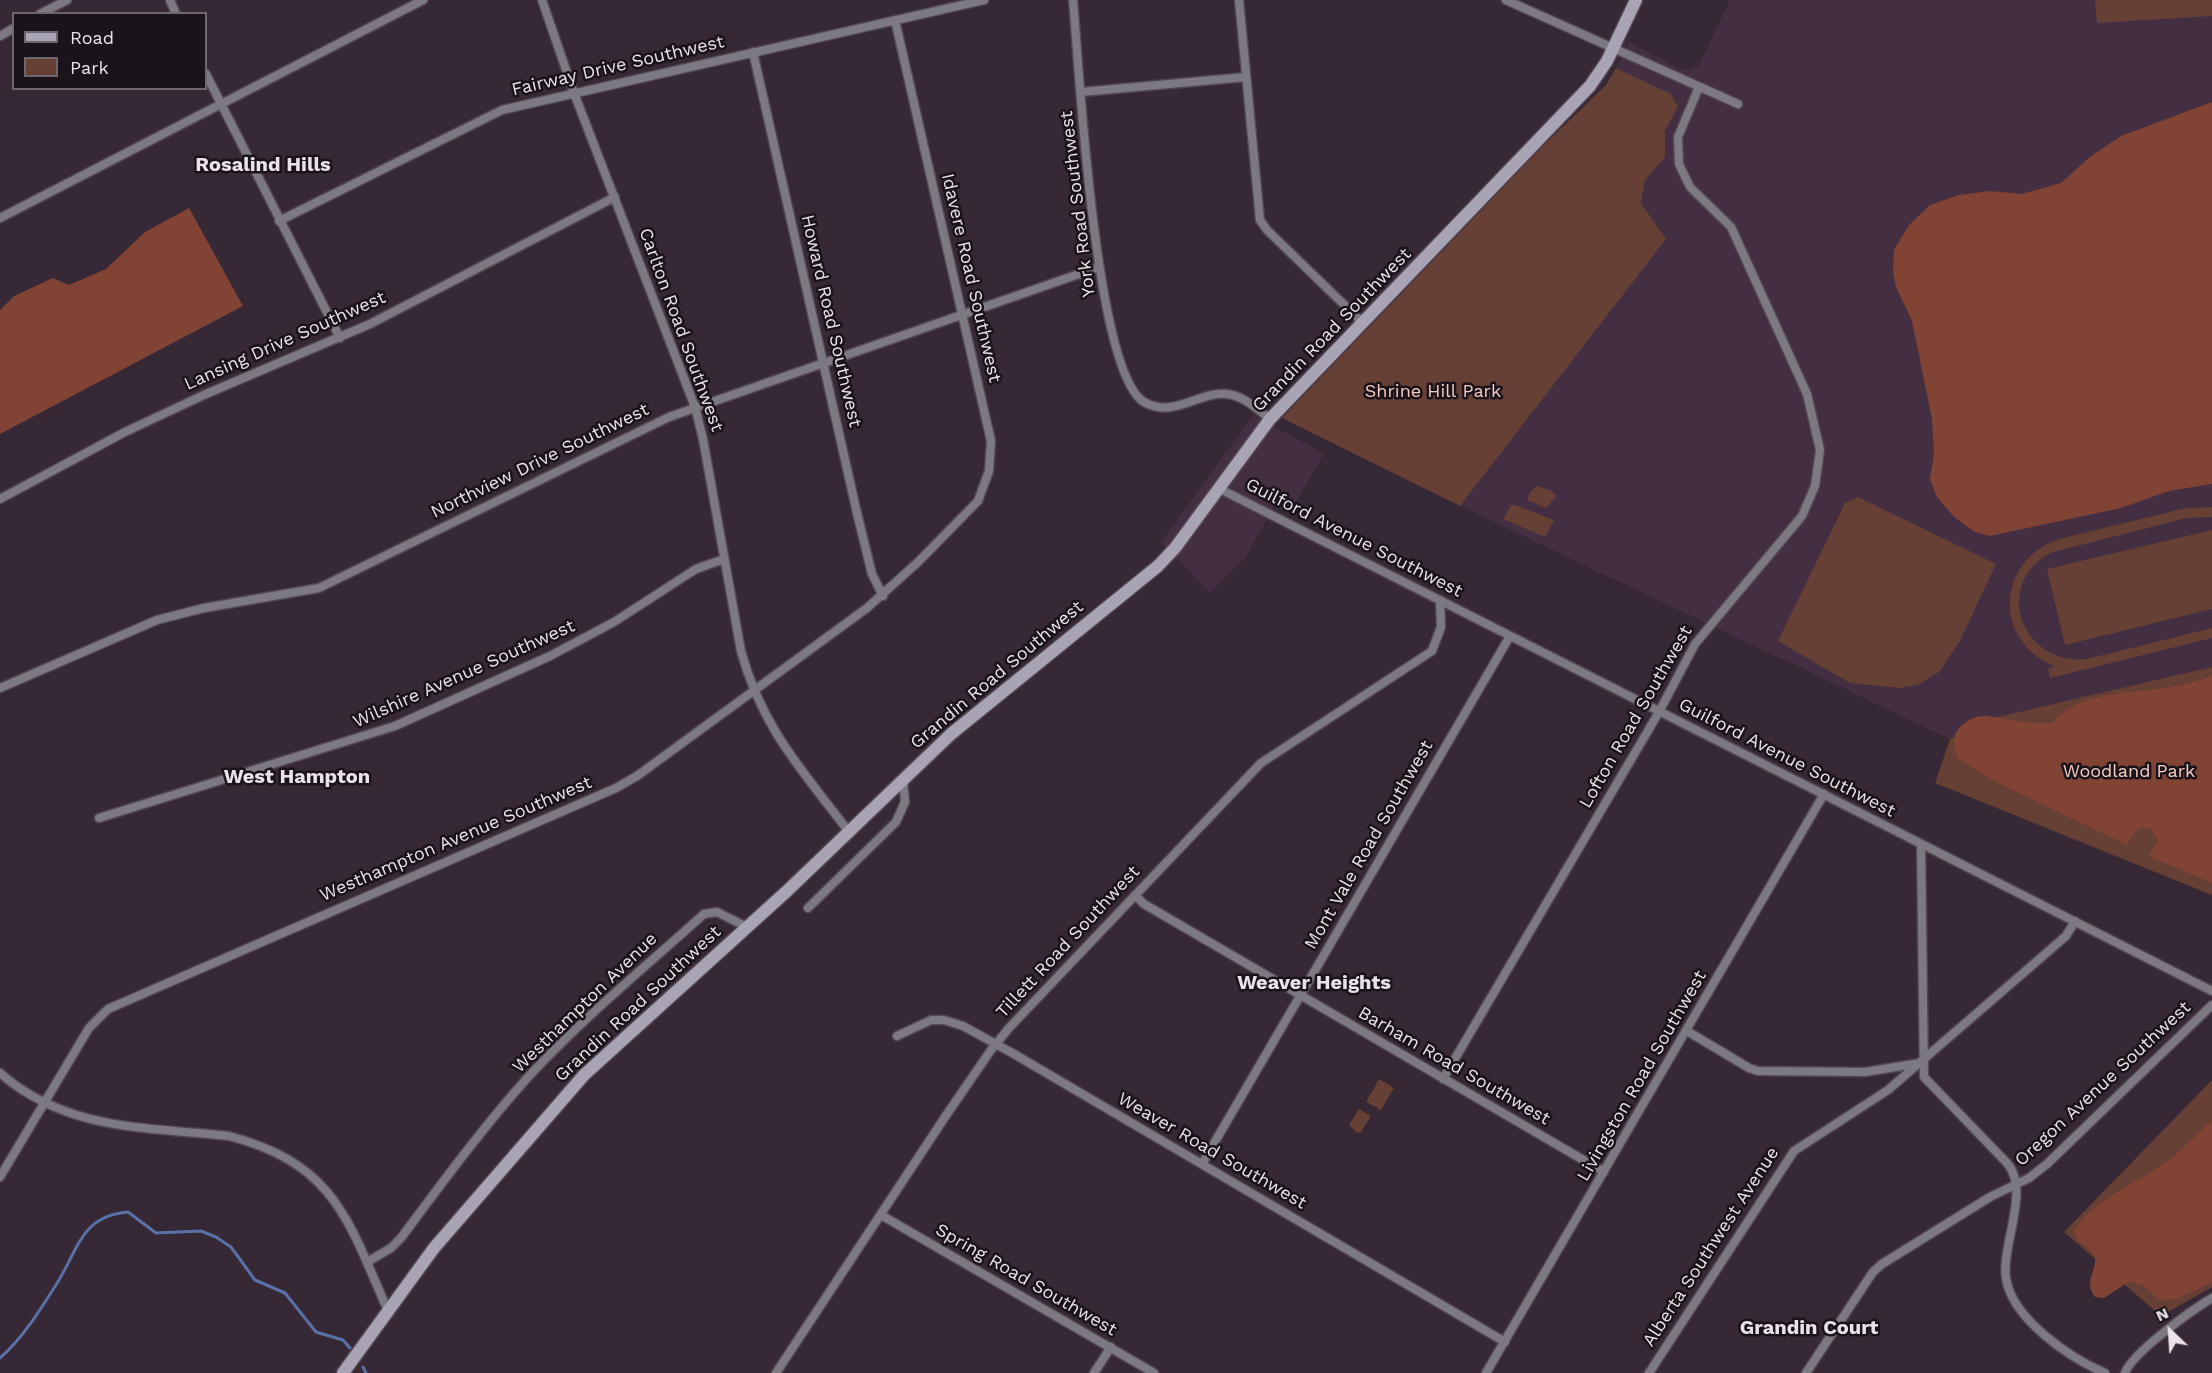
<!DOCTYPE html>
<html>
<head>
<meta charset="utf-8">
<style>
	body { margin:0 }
	#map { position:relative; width:2212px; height:1373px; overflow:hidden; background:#362835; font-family:"Work Sans",sans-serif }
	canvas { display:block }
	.legend { position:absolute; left:12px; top:12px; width:195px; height:78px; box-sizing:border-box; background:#1a1319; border:2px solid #6e656d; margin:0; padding:8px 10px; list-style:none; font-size:18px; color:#ebe1ea }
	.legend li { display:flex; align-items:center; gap:12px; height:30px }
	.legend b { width:30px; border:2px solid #6e656d }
	.north { position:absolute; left:2140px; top:1301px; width:60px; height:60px; -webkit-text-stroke:4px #1a1319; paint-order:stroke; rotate:335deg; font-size:16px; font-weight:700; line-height:24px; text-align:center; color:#ebe1ea }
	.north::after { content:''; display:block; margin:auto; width:21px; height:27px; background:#ebe1ea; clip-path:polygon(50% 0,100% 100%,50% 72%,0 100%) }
</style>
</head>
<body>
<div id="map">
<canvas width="2212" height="1373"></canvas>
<ul class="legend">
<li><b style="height:8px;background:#a8a4b3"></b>Road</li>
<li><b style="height:16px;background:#663f35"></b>Park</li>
</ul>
<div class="north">N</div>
</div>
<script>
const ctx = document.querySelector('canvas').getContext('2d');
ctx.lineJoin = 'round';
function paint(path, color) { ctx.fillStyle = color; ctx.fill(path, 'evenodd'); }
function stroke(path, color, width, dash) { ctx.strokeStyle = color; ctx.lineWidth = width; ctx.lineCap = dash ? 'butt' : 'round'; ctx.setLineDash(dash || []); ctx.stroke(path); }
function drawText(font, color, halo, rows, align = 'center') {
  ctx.font = font + ' "Work Sans",sans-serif'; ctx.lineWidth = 5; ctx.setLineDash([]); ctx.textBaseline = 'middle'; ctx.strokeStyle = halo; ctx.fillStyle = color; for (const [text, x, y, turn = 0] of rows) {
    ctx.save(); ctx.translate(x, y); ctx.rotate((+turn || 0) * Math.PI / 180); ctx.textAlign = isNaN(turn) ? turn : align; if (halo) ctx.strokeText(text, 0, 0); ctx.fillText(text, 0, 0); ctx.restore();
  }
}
paint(new Path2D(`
	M1730 0H2212V670L1998 717 1950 739 1460 506 1665 239 1641 203 1645 180 1665 157V131L1678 107 1648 84 1616 68 1629 42 1683 70 1698 67Z
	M1253 415 1324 454 1290 512 1274 506 1245 558 1210 593 1161 542Z`), '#432f41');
paint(new Path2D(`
	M2095 0H2212V16L2097 23Z
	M1616 68 1671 94 1678 107 1665 131V157L1645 180 1641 203 1666 239 1460 506 1282 418 1542 147 1606 85Z
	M1537 486 1550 490 1556 496 1546 508 1527 500 1530 492Z
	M1858 497 1996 564 1960 641 1939 672 1918 685 1900 688 1850 683 1778 641 1845 503Z
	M1512 504 1554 520 1545 537 1503 519Z
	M2212 507V517L2186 518 2050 553C1992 585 2022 666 2087 659L2212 628V638L2050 678 2048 668 2054 666C1990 639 1998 556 2063 538L2186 508Z
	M2212 530V609L2065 645 2047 569Z
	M2212 667V895L1935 783 1950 739 1998 717Z
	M1379 1079 1394 1088 1381 1110 1366 1102Z
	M2212 1080V1287L2161 1316 2064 1232Z
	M1359 1109 1371 1116 1361 1132 1357 1133 1349 1125Z`), '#663f35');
paint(new Path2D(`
	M2212 102V484L2169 491 2121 508 1990 536 1975 532 1954 517 1937 497 1930 479 1934 454 1932 419 1912 321 1896 287 1893 272 1894 250 1909 225 1930 205 1959 195 1990 191 2022 194 2061 183 2091 156 2121 136Z
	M189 208 243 306 0 434V310L14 296 53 278 69 285 106 269 145 232Z
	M2212 676V883L2149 856 2158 840 2151 829C2137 825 2134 834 2127 845L1998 783 1958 759C1954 748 1951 736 1960 727 1981 707 1997 720 2023 722 2032 723 2042 723 2052 723 2079 690 2133 694 2171 687 2185 685 2199 680 2212 676Z
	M2212 1120V1282L2177 1299 2159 1300 2144 1286 2130 1281 2104 1298 2095 1297C2083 1281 2097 1272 2095 1256L2078 1240 2073 1232C2094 1200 2129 1187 2159 1167 2178 1154 2195 1136 2212 1120Z`), '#814334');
stroke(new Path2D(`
	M0 1358C24 1337 42 1307 59 1280 79 1247 82 1216 128 1212L156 1233 201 1231 216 1237 231 1247 255 1280 285 1293 316 1332 343 1340 350 1348
	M363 1367 366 1373`), '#5a71a8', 3);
const street = new Path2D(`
	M170 0 176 14
	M542 0 574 93 695 407 703 439 741 651C762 728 802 770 849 832
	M1073 0C1079 66 1095 373 1144 402 1174 419 1199 391 1227 394 1244 396 1257 409 1270 419
	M1239 0 1260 220 1267 230 1363 323
	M1506 0 1738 104
	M40 14 67 0
	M0 36 14 28
	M753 52 857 513 872 574 883 596
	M206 74 340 338
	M1081 92 1246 77
	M0 218 423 0
	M279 221 502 110 984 0
	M1220 489 2212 991
	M0 499 125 432 206 394 370 324 615 197
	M0 688 157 620 204 608 319 588 669 417 1099 267
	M99 818 395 726 550 656 614 622 696 569 724 559
	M1921 844 1924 1077 2007 1163C2031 1190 2001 1245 2006 1278 2012 1319 2070 1358 2105 1373
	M1135 895 1144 904 1604 1172
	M808 908 896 822 905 802 903 779
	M1687 1031 1749 1068 1758 1071 1865 1072 1920 1063
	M897 1036 931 1020H944L963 1026 1014 1054 1505 1342
	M0 1073C66 1131 147 1127 229 1136 335 1164 348 1220 388 1311
	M1443 1079 1659 712 1695 644 1802 516 1815 486 1820 450 1807 394 1731 227 1690 187 1679 164 1678 137 1699 87
	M1202 1164 1510 636
	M0 1177 89 1028 108 1009 616 788 637 776 867 608 918 562 978 501 989 471 991 441 895 20
	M881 1215 1154 1373
	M367 1262 391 1248 401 1238C442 1183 483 1127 529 1076 583 1018 645 967 704 914L717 912 747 927
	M776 1373 945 1117 991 1050 1009 1028 1261 763 1432 651 1441 627 1440 600
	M1094 1373 1111 1347
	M1486 1373 1824 794
	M1649 1373 1794 1151 1888 1090 2066 936 2075 921
	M1806 1373 1873 1272 1882 1264 1990 1197 2029 1178 2047 1164 2212 1005
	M2125 1373C2132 1353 2192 1310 2212 1298`);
const secondary = new Path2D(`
	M343 1373 434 1248 584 1075 787 891 951 734 1158 566 1175 548 1270 419 1590 86 1607 61 1636 0`);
stroke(street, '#534652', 11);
stroke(secondary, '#534652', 15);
stroke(street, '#7c7982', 8);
stroke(secondary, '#a8a4b3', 12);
drawText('18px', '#ebe1ea', '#1a1319', [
	["Fairway Drive Southwest",618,66,-13],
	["York Road Southwest",1078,204,-97],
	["Idavere Road Southwest",971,278,77],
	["Howard Road Southwest",831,321,77],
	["Carlton Road Southwest",681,330,70],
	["Grandin Road Southwest",1332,330,-46],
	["Lansing Drive Southwest",285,341,-24],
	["Northview Drive Southwest",540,461,-26],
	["Guilford Avenue Southwest",1354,538,27],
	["Wilshire Avenue Southwest",464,674,-24],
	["Grandin Road Southwest",997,675,-40],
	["Lofton Road Southwest",1636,717,-60],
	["Guilford Avenue Southwest",1787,758,27],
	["Westhampton Avenue Southwest",456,839,-23],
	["Mont Vale Road Southwest",1369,845,-60],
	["Tillett Road Southwest",1068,942,-47],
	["Westhampton Avenue",585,1003,-44],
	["Grandin Road Southwest",638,1004,-43],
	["Barham Road Southwest",1454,1066,30],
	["Livingston Road Southwest",1642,1076,-60],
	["Oregon Avenue Southwest",2103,1084,-43],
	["Weaver Road Southwest",1212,1151,30],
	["Alberta Southwest Avenue",1711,1247,-57],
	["Spring Road Southwest",1026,1280,30]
]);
drawText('18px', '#f3cbc1', '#1a1319', [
	["Shrine Hill Park",1433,392],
	["Woodland Park",2129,772]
]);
drawText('bold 20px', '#ebe1ea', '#1a1319', [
	["Rosalind Hills",263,165],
	["West Hampton",297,777],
	["Weaver Heights",1314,983],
	["Grandin Court",1809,1328]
]);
</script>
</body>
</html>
